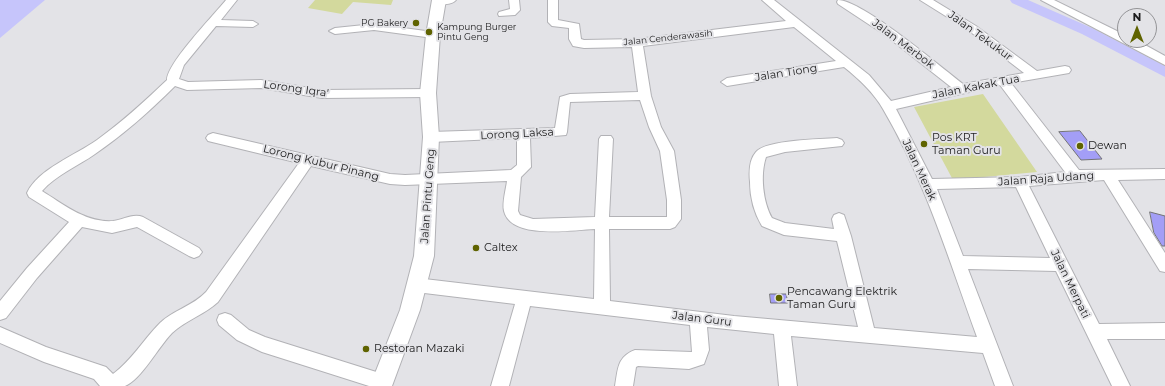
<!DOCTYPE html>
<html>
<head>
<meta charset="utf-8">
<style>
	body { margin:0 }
	#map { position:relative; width:1165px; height:386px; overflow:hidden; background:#e3e3e7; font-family:Montserrat,sans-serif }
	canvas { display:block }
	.north { position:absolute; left:1117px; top:8px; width:40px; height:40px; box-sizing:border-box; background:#e3e3e7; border:1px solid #939396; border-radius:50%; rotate:0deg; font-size:11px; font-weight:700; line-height:16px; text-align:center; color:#1c1c1d }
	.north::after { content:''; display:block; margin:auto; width:14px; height:18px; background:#5f6300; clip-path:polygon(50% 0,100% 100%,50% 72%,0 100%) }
</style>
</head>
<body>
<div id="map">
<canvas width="1165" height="386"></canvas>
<div class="north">N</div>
</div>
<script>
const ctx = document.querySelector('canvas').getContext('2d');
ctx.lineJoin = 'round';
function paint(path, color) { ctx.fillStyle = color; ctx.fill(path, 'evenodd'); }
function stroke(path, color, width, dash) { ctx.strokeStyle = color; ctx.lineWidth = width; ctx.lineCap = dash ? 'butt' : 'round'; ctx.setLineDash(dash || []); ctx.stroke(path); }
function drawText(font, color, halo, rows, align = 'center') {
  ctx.font = font + ' Montserrat,sans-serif'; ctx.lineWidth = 4; ctx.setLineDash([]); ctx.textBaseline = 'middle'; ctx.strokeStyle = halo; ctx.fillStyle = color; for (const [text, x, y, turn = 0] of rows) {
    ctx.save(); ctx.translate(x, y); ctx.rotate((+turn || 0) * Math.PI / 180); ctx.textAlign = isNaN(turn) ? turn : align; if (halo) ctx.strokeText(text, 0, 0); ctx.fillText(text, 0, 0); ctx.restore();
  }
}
paint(new Path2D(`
	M315 0H393L391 5 353 2 342 14 308 8Z
	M983 94 1037 172 953 180 914 107Z`), '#d3d99d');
paint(new Path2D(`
	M0 0H45L0 38Z`), '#c6c5fb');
paint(new Path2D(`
	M1010 0H1028L1092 28 1165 66V77L1082 34 1012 3Z`), '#c6c5fb');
const building = new Path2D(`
	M1080 131 1102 159 1081 160 1059 132Z
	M1150 212 1165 216V246H1162L1154 233Z
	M770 294H786L788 303H771Z`);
paint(building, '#a39ef6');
stroke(building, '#737376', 1);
const minor = new Path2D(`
	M226 0H237L221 20 253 21 258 24 253 27 216 26 184 65 179 79 188 82 261 80 322 90 428 89 432 90 434 93 432 96 428 97 322 98 261 88 187 90 175 86C150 111 124 134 95 154 78 166 56 175 42 191 63 204 86 223 113 221 123 220 133 213 143 217L199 248 202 252 199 256 194 258 189 256 137 227 112 233 82 227 37 278 6 318 0 320V301L27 268 69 222 29 197 27 193C38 169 76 155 97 140 122 122 145 101 167 80 167 63 215 14 226 0Z
	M434 0H456C452 5 441 5 435 3Z
	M509 0H519L520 10 515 15 499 16 498 14 499 12 510 9Z
	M548 0H558V20L579 24 581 39 584 40 637 39 786 21 762 0H774L869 75 891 101 951 87 885 35 838 4 837 2 838 0C862 0 941 67 963 84L1024 73 968 30 920 0H933L976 26 1037 71 1065 66 1069 67 1071 70 1069 73 1011 83 1079 170 1165 169V179L1118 180 1165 253V272L1160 271 1104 180 1029 186 1099 324 1165 323V339H1107L1130 386H1112L1056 271 968 269 1013 386H995L983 353 791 336 797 386H779L774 334 707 327 709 350 704 364 689 369 638 366 636 367 633 386H615C618 369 617 357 635 350L692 352 690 325 530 306 509 386H491L515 304 416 292 410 290 408 285 410 280 416 278 594 299 595 229C572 230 511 240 504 211 502 203 506 189 507 181L405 185 390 184 311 166 218 302C204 315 186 320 172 333 159 346 141 380 125 386 119 386 107 386 100 386L94 379 44 362 0 343V327L46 347 106 367 113 374C132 360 143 340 160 323 173 310 193 306 206 292L299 163 208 141 206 138 208 135 213 133 390 174 405 175 511 170 517 165V138L431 142 426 140 424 137 426 134 431 132 555 128 560 97 570 94 638 92 632 47 584 48 573 46 569 39V28L552 26 548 22ZM794 27 836 61 727 78 721 82 727 86 844 67C859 79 874 93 883 109 925 180 949 260 977 337L874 328 851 236 844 215 839 213 834 215 832 219 834 229 785 223 772 218C763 202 760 175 766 157L785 152 842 146 844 143 842 140 837 138C821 139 765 140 756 152 749 160 749 172 750 182 750 197 754 213 762 226L784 235 837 241 858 327 734 316 610 301 609 229H670L675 227 681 219V200L674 151 661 127 651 96 643 46ZM1000 85 1065 172 1020 177 932 179 896 109ZM640 100 649 127 660 151 667 200V217H609L613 139 611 136H601L599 139 595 217 533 219 520 215 518 211 521 177 531 167 530 138 566 135 567 132 570 102ZM1016 187 1050 258 963 256 937 189Z
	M1041 0H1054L1125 35V40H1136L1165 56V65Z
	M374 24 433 32 439 35 433 38 374 30 335 34 329 31 335 28Z
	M225 313 231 315 249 330 265 337 389 376 392 382 390 386H369L262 352 237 340 219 325 217 320 219 315Z`);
const major = new Path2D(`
	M432 0H446L440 35 436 93 439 137 434 256 420 310 392 386H370L400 310 414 256 423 137 420 93 426 35Z`);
stroke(minor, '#b2b2b6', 2);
stroke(major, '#b2b2b6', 2);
paint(minor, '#fff');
paint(major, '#fff');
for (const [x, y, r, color] of [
	[416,23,4,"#5f6300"],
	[429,32,4,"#5f6300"],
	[924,144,4,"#5f6300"],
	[1080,146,4,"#5f6300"],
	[476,248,4,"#5f6300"],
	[779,298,4,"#5f6300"],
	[366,349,4,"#5f6300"]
]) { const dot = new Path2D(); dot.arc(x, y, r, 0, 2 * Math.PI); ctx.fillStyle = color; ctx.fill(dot); stroke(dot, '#e3e3e7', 1.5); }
drawText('9px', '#1c1c1d', '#e3e3e7', [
	["PG Bakery",408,23],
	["Kampung Burger",437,27,"left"],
	["Pintu Geng",437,37,"left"]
], 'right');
drawText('9px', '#1c1c1d', '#e3e3e7', [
	["Jalan Cenderawasih",668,38,-6]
]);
drawText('11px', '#1c1c1d', '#e3e3e7', [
	["Jalan Tekukur",980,36,36],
	["Jalan Merbok",903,44,37],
	["Jalan Tiong",786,73,-9],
	["Jalan Kakak Tua",976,87,-11],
	["Lorong Iqra'",296,89,8],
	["Lorong Laksa",517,134,-3],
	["Lorong Kubur Pinang",321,163,14],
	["Jalan Merak",919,170,65],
	["Jalan Raja Udang",1046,179,-4],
	["Jalan Pintu Geng",428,196,-86],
	["Jalan Merpati",1070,284,64],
	["Jalan Guru",702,319,7]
]);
drawText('11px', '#1c1c1d', '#e3e3e7', [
	["Pos KRT",932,138],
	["Taman Guru",932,151],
	["Dewan",1088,146],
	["Caltex",484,248],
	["Pencawang Elektrik",787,292],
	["Taman Guru",787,305],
	["Restoran Mazaki",374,349]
], 'left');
</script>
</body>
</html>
